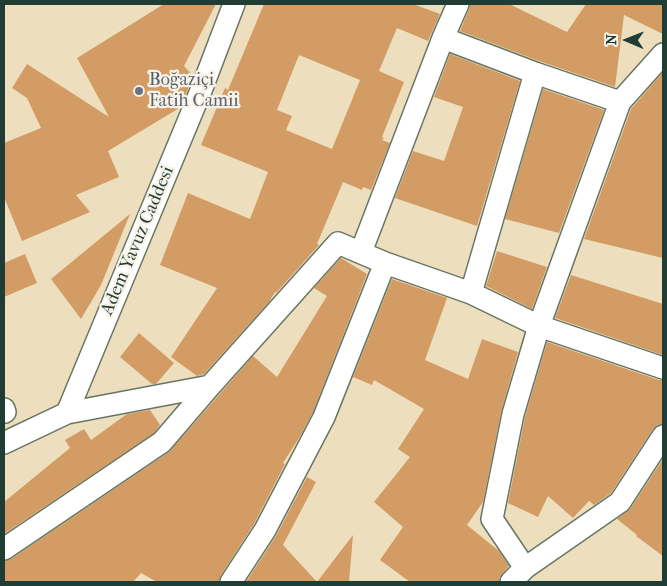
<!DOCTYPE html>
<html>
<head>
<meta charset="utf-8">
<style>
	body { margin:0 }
	#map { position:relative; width:667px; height:586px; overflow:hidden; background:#eddfbd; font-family:"IM FELL French Canon",serif }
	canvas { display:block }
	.frame { position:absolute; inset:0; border:5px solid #1f3d34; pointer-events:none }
	.north { position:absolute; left:602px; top:15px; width:50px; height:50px; -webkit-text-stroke:4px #f7f3e8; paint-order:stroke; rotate:271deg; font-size:14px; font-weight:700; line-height:20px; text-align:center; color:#1f3d34 }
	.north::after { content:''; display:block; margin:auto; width:18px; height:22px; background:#1f3d34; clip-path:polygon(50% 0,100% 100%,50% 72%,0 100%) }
</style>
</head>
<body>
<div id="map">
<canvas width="667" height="586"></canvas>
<div class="frame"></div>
<div class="north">N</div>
</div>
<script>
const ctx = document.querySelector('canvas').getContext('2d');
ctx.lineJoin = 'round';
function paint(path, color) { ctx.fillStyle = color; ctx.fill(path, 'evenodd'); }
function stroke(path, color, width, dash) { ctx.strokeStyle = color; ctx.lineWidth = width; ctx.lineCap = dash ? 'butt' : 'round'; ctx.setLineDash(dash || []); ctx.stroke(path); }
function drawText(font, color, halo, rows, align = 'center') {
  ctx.font = font + ' "IM FELL French Canon",serif'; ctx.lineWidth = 4.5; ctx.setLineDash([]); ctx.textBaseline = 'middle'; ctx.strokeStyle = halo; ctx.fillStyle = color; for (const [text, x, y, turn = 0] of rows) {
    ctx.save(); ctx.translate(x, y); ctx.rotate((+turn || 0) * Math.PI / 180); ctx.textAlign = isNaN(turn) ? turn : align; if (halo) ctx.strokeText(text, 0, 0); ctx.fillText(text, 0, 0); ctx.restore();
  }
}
paint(new Path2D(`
	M164 4H216L184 66 193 76 181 107 108 151 119 177 76 195 90 212 22 241 4 197V143L41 128 27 98 12 88 27 64 109 117 77 58Z
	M264 4H413L440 14 428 41 397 28 379 71 404 82 382 137 384 138 382 140 390 143 371 190 363 187 362 190 343 182 317 244 319 245 276 293 275 292 269 302 204 374 197 376 171 357 217 288 160 265 188 193 250 219 268 172 201 145 225 88 228 90ZM299 55 360 80 332 149 286 130 292 116 277 110Z
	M470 4H509L567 32 586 4H663V34L624 15 615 87 539 61 460 31 469 9Z
	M450 54 520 81 477 226 395 198 413 151 444 161 463 107 434 97Z
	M663 72V258L584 239 631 109Z
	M543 89 604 110 559 233 505 219Z
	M130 214 101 285 81 319 51 279Z
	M497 251 547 267 532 309 486 286Z
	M25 254 37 283 4 297V263Z
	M341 258 367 274 313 412 299 438 283 463 285 464 254 524 221 575 219 582H157L141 573 133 582H4V561L11 559 169 452 253 356 277 377 327 296 314 288Z
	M571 275 663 304V355L555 318Z
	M392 279 447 298 425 360 468 379 482 339 518 352 501 412 483 502 467 525 499 551 509 566 502 574 499 578V582H410L380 560 403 527 374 502 410 457 398 449 424 409 374 380 372 385 353 377Z
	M139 333 174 363 156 384H152L120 357Z
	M547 342 659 380H663V424L657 425 653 429 611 493 594 505 589 501 573 518 548 496 538 517 508 503 525 417Z
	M150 410 160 425 154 433 4 534V502L70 448 65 440 84 429 91 440 127 414Z
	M663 459V556L636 536 637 535 617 519 630 509Z
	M307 477 316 482 283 545 317 582H246L276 536Z
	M353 535 349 582H317Z`), '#d39c64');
const minor = new Path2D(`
	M443 38 535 73 620 102
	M361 252 443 38 458 4
	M471 293 535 73
	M4 409 5 412H4
	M67 413 210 386 338 243 385 263 471 293 539 326 663 368
	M4 443 67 413 202 88 234 4
	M4 549 162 442 210 386
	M525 568 492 519 513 414 539 326 620 102 663 54
	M231 582 265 530 324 417 385 263
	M511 582 525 568 620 502 663 436`);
stroke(minor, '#677664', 24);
stroke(minor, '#fff', 21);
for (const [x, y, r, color] of [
	[139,91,5,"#6b7280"]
]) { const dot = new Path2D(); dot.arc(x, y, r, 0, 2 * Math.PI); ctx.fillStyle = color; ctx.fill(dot); stroke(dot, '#f7f3e8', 2); }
drawText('18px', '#5b616d', '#f7f3e8', [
	["Boğaziçi",149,81],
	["Fatih Camii",149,102]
], 'left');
drawText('18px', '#1f3d34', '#f7f3e8', [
	["Adem Yavuz Caddesi",138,241,-67]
]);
</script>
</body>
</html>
